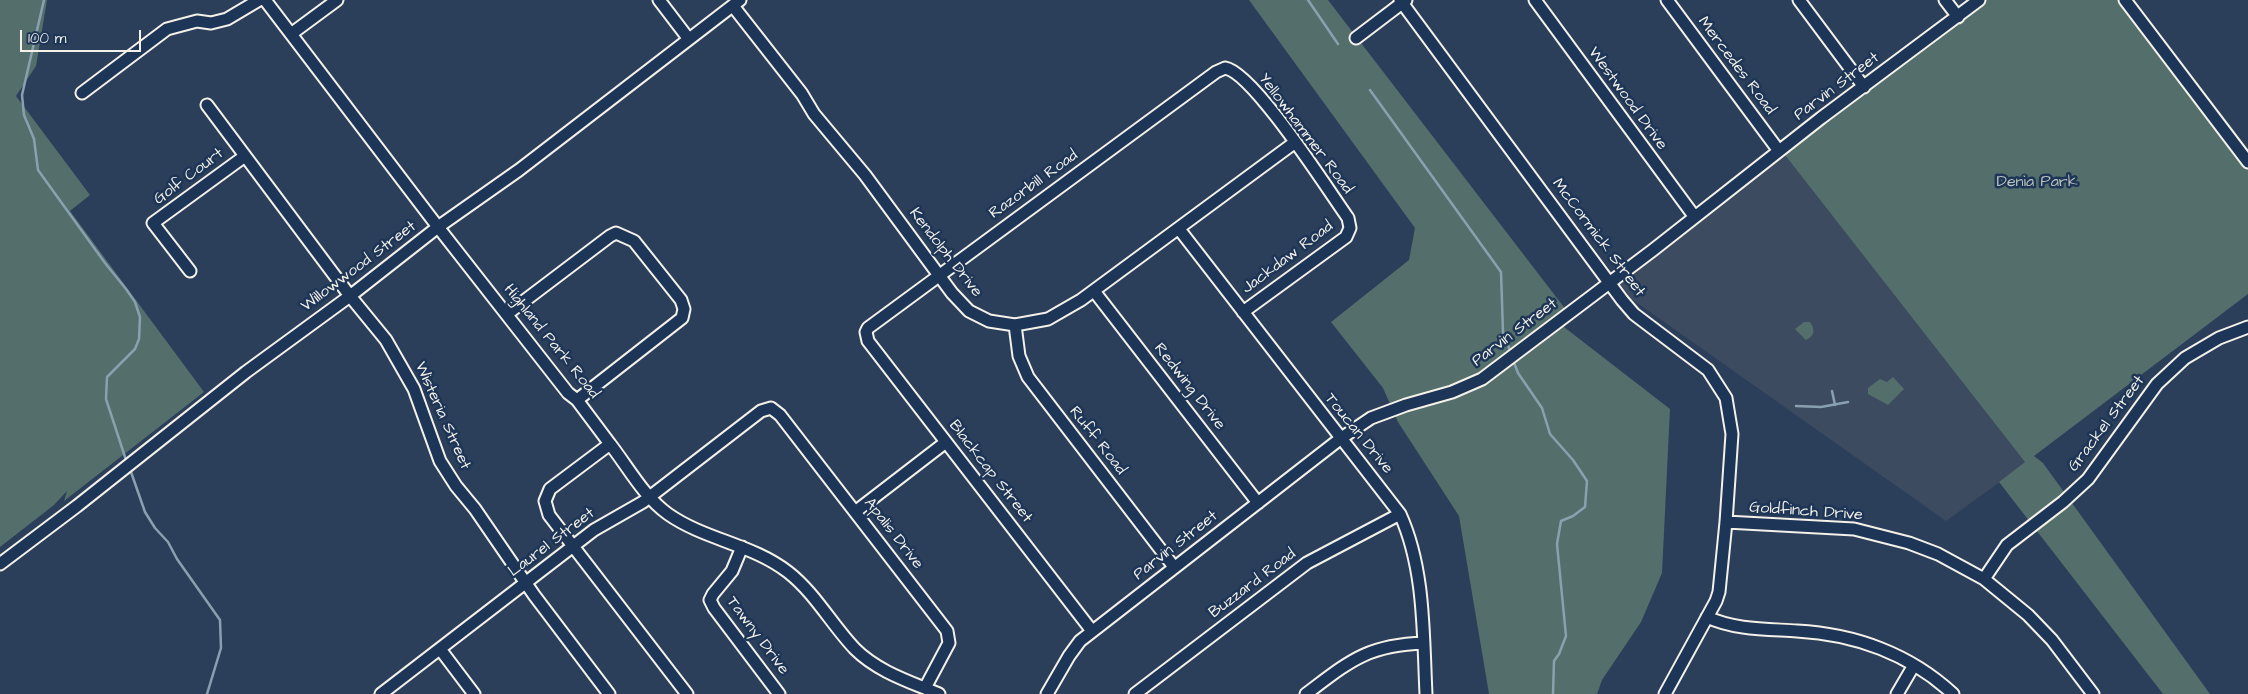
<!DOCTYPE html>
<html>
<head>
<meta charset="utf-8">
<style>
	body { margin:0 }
	#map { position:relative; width:2248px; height:694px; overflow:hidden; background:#2b3f5b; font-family:"Architects Daughter",sans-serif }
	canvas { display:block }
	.scale { position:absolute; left:20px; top:30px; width:121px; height:22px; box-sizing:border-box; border:2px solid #f4f1e8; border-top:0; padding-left:6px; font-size:15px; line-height:18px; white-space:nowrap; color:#f4f1e8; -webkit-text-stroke:4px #1d3557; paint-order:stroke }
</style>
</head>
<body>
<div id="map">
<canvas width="2248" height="694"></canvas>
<div class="scale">100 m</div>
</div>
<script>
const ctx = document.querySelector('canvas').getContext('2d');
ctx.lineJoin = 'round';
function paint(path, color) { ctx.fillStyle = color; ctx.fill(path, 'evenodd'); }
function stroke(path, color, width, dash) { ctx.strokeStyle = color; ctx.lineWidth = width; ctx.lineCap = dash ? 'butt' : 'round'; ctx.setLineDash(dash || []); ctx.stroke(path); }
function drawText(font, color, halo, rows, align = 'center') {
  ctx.font = font + ' "Architects Daughter",sans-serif'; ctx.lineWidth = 5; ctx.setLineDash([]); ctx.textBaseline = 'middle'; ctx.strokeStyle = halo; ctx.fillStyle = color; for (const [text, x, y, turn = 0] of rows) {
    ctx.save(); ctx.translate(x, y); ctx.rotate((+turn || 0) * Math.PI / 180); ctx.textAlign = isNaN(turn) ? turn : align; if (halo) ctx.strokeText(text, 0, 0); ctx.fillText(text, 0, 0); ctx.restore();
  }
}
paint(new Path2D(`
	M1781 150 2026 463 1946 521 1609 283Z`), '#3c4b60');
paint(new Path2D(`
	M0 0H47L36 66 16 96 90 195 70 211 204 392 64 501 67 491 54 505 0 547Z
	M1249 0H1328L1570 315 1564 327 1670 409 1662 573 1641 622 1602 680 1597 694H1489L1459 516 1398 422 1383 388 1331 322 1409 260 1415 228Z
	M1978 0H2125L2248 160V294L2034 456 2043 463 2210 694H2163L1999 482 2025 462 1781 150Z
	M1804 322H1810C1815 329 1815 336 1806 340L1795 329Z
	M1893 377 1904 389 1888 405 1868 394V388L1880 379 1887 382Z`), '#546e6b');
stroke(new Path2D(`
	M44 0 22 95 24 115 34 139 38 170 105 263 126 289 135 302 140 317 139 339 135 349 107 377 106 399 126 460
	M1308 0 1338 44
	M1370 90 1501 272 1503 332 1511 353
	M1513 360 1518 373 1542 408 1550 434 1573 460 1587 481 1585 507 1573 516 1561 521 1557 544 1566 636 1559 654 1554 661 1553 694
	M1832 391 1835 405
	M1796 406 1821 407 1848 402
	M131 472 145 512 155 528 168 542 177 559 220 620 221 648 207 694`), '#89a1af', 2.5);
const minor = new Path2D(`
	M265 0 438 227 568 393 577 400 610 444 550 489 545 501 549 515 687 694
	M659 0 688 38
	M1400 0 1622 300 1634 314 1708 370 1726 398 1732 434 1726 522 1719 592 1716 601 1665 694
	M1535 0 1694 216
	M1667 0 1779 151
	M1799 0 1864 87
	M1945 0 1958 17
	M2125 0 2248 162
	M733 6 802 94 814 114 865 175 952 293 969 311 989 321 1015 325 1048 319 1081 300 1294 143
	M291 34 337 0
	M1356 38 1406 0
	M82 93 167 29 197 21 211 23 227 19 259 0
	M207 105 350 296 386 340 414 389 440 461 456 486 475 509 534 595 609 694
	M1179 229 1400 514C1425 569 1423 634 1426 694
	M190 271 153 223 245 156
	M1094 291 1258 503
	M507 314 610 236 616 233 634 241 681 300 684 309 682 318 577 400
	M1015 325 1019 356 1028 377 1174 567
	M610 444C628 467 644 497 668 514 705 540 752 544 788 572 815 593 832 625 855 649 878 672 911 682 939 694
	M855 512 946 442
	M1726 522 1854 529 1909 543 1938 554 1984 579 2028 615 2052 640 2093 694
	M742 547 732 571 713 594 710 600 714 608 779 694
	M0 564 77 506 246 372 350 296 438 227 519 170 740 0
	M1984 579 2007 545 2063 502 2088 479 2157 384 2185 358 2219 338 2248 327
	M1707 617C1735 630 1767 629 1797 631 1855 634 1910 654 1953 694
	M1092 631 868 341 866 332 868 328 1216 72 1225 68C1253 72 1328 190 1348 218L1350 228 1346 237 1243 312
	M440 649 474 694
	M381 694 594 530 643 502 761 411 771 408 780 415 947 631 949 643 925 688
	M1047 694 1069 656 1080 641 1340 439 1371 418 1406 405 1452 392 1482 379 1653 250 1821 118 1979 0
	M1135 694 1307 563 1400 514
	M1306 694C1350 661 1367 645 1424 643
	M1897 694 1914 665`);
stroke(minor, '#f4f1e8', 15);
stroke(minor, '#1d3557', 11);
drawText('16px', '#f4f1e8', '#1d3557', [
	["Mercedes Road",1736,66,53],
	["Parvin Street",1837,87,-37],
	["Westwood Drive",1627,99,54],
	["Yellowhammer Road",1305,134,53],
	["Golf Court",189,177,-37],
	["Razorbill Road",1034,185,-36],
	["McCormick Street",1598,238,53],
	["Kendolph Drive",945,253,52],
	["Jackdaw Road",1288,258,-37],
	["Willowwood Street",359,267,-37],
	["Parvin Street",1515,333,-37],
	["Highland Park Road",551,342,51],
	["Redwing Drive",1189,387,52],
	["Wisteria Street",442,416,66],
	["Grackel Street",2107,424,-53],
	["Toucan Drive",1358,434,51],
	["Ruff Road",1097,441,52],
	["Blackcap Street",990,472,52],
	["Goldfinch Drive",1806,512,4],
	["Apalis Drive",893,534,52],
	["Laurel Street",552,543,-37],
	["Parvin Street",1176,546,-38],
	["Buzzard Road",1253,584,-37],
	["Tawny Drive",757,636,53]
]);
drawText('16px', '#bcc3bc', '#1d3557', [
	["Denia Park",2037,183]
]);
</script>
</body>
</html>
